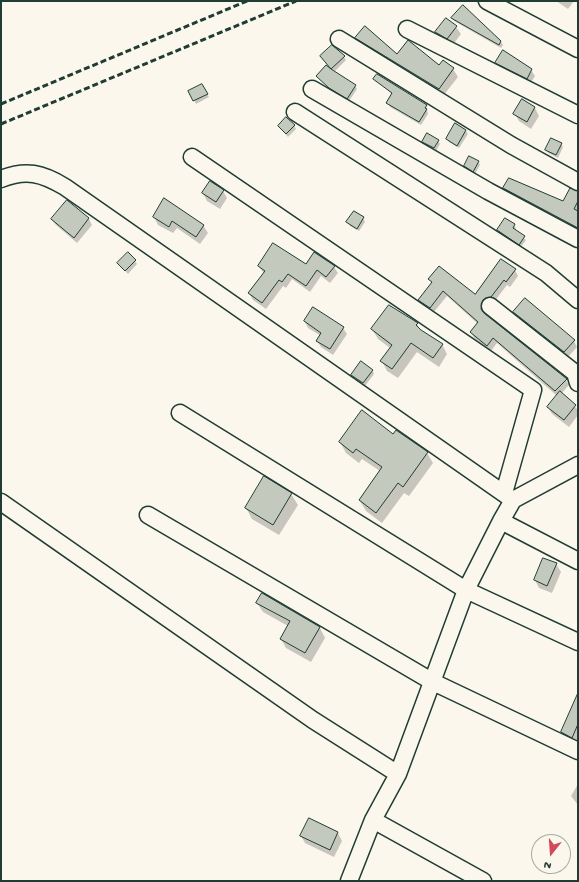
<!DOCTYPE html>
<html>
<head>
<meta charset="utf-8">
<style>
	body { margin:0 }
	#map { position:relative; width:579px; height:882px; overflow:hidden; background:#fbf7ec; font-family:"Gochi Hand",sans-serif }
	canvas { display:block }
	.frame { position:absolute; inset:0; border:2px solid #1f3d34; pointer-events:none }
	.north { position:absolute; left:531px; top:834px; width:40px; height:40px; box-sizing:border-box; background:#fbf7ec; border:1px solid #a3ada2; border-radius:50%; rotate:197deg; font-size:11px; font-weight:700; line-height:16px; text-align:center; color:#1f3d34 }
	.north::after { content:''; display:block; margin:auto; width:14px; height:18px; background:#d1495b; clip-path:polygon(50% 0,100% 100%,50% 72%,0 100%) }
</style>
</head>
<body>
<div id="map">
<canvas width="579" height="882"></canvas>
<div class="frame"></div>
<div class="north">N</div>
</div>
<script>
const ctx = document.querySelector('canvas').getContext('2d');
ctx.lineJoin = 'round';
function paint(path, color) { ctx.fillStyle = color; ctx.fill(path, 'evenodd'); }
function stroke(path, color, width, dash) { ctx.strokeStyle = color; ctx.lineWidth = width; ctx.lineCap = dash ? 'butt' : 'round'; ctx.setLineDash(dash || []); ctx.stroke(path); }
paint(new Path2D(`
	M556 1H574L568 9Z
	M463 6 501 42 503 45 501 48 454 21 452 18Z
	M447 19 456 27 461 34 452 46 440 40 436 32Z
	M357 38 397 55 439 66 443 61 453 69 458 77 443 96 361 45Z
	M321 57H344L346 60 334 72 355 86 357 89 349 101 332 91 319 79 317 76 331 69Z
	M496 63 531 70 535 76 530 84 500 69Z
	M375 79 426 105 428 114 421 125 390 107 388 103 392 94Z
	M202 85 209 97 196 104 190 91Z
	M522 101 535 108 539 116 531 129 519 121 515 114Z
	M294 125 296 129 288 137 279 126Z
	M456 125 466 131 468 134 459 148 449 142 447 139Z
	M438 141 440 144 436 151 425 145 423 142Z
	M561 144 563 147 558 158 548 153 546 150Z
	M478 161 480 165 475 174 467 169 465 166Z
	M505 188 563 202 578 192V229L507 193Z
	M223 191 227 198 220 209 207 201 203 193Z
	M67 201 89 219 92 225 77 243 56 225 52 220Z
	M154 217 203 225 208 233 200 244 177 228 173 233 158 225Z
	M363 218 365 222 359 231 350 226 348 222Z
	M514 225 516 228 515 230 526 240 521 247 500 234 498 230Z
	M135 261 137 264 128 274 118 263Z
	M306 265 334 267 338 273 330 283 321 276 310 292 292 279 286 288 283 286 266 309 253 300 249 293 264 274 259 266Z
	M515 270 518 276 510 287 507 285 494 302 486 305 484 313 566 380 569 385 561 394 578 410V415L569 427 552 414 548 407 557 396 497 343 491 351 474 338 471 332 478 324 447 296 433 313 422 306 419 300 432 283 430 279 475 296Z
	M514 312 574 341 577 347 568 357 518 318Z
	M305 322 343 328 347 334 333 355 321 347 317 341 321 336 308 328Z
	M417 324 421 331 442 344 447 354 439 367 417 352 398 378 387 371 382 361 390 348 378 339 372 329Z
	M372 370 374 374 365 386 352 375Z
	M394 435 427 453 433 463 409 496 404 493 382 523 366 511 360 501 380 471 362 459 359 463 346 453 340 442Z
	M291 494 298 505 279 535 252 519 246 508Z
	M556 564 561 572 552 593 539 588 535 580Z
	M262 594 320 628 325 638 311 662 286 648 281 639 288 626 263 612 257 603Z
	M578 710V745L566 740 562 732Z
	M578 784V805L571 796Z
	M309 819 338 833 342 841 334 857 305 843 301 836Z`), '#0003');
const building = new Path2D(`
	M463 5 501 41 499 45 451 18Z
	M446 18 457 26 447 39 435 32Z
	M365 26 397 54 408 40 439 65 443 60 454 68 439 89 355 38Z
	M332 45 345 56 331 69 356 85 347 99 329 88 316 76 326 65 331 69 320 56Z
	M503 50 532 69 527 79 495 63Z
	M377 74 427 105 425 108 427 109 419 122 386 103 392 93 373 79Z
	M202 84 208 94 193 101 188 91Z
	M522 99 535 107 527 122 513 114Z
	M286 117 295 125 286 134 278 126Z
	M455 123 466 130 457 146 446 139Z
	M427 133 439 140 434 148 422 142Z
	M551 138 562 143 556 155 545 150Z
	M469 156 479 161 473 172 464 166Z
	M509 178 563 201 570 188 578 191V201L574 209 578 211V228L503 188Z
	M210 181 224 190 216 202 202 193Z
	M164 198 204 225 196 237 172 221 169 227 153 217Z
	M67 200 89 218 74 238 51 219Z
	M354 211 364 217 357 229 346 222Z
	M505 218 515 224 513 228 525 236 519 245 497 230Z
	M273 243 306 264 314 252 335 266 326 277 317 270 306 286 288 274 282 282 279 280 262 303 248 293 265 271 258 266Z
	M128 252 136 260 125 271 117 263Z
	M501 259 516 269 506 282 504 280 491 297 483 300 481 309 484 313 567 379 555 391 493 338 487 346 470 332 478 322 443 291 430 308 418 300 432 282 428 279 439 266 475 294Z
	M525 298 575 340 564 352 513 312Z
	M389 305 418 323 416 325 421 330 443 344 433 358 411 343 392 369 380 361 392 345 371 329Z
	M313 307 344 327 330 349 316 341 321 333 304 321Z
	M361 361 373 370 363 383 351 375Z
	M560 391 576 405 564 420 547 407Z
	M362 410 393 434 396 430 428 452 403 487 398 483 376 513 359 500 382 467 356 449 353 453 339 442Z
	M264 476 292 493 273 525 245 508Z
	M543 558 557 563 547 586 534 580Z
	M262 593 320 627 305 653 280 639 290 621 256 603Z
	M578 693V724L572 738 561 732Z
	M309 818 338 832 330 850 300 836Z`);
paint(building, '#c4c9be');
stroke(building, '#1f3d34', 1);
const minor = new Path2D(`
	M487 1 578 49
	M407 29 578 115
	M339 39 511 145 578 182
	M312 89 488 191 578 239
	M295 112 546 273 578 300
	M192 157 533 390 504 493
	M1 179C26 169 42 173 65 187L513 500
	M490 306 575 373 578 383
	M180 413 466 590 578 642
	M1 502 313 720 398 774
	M148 515 433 682 578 751
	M501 521 578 561
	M373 820 483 881
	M349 881 373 820 398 774 466 590 501 521 513 500 578 465`);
stroke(minor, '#1f3d34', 19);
stroke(minor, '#fbf7ec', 16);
stroke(new Path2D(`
	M1 104 247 1
	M1 124 296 1`), '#1f3d34', 3, [6, 3]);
</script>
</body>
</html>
